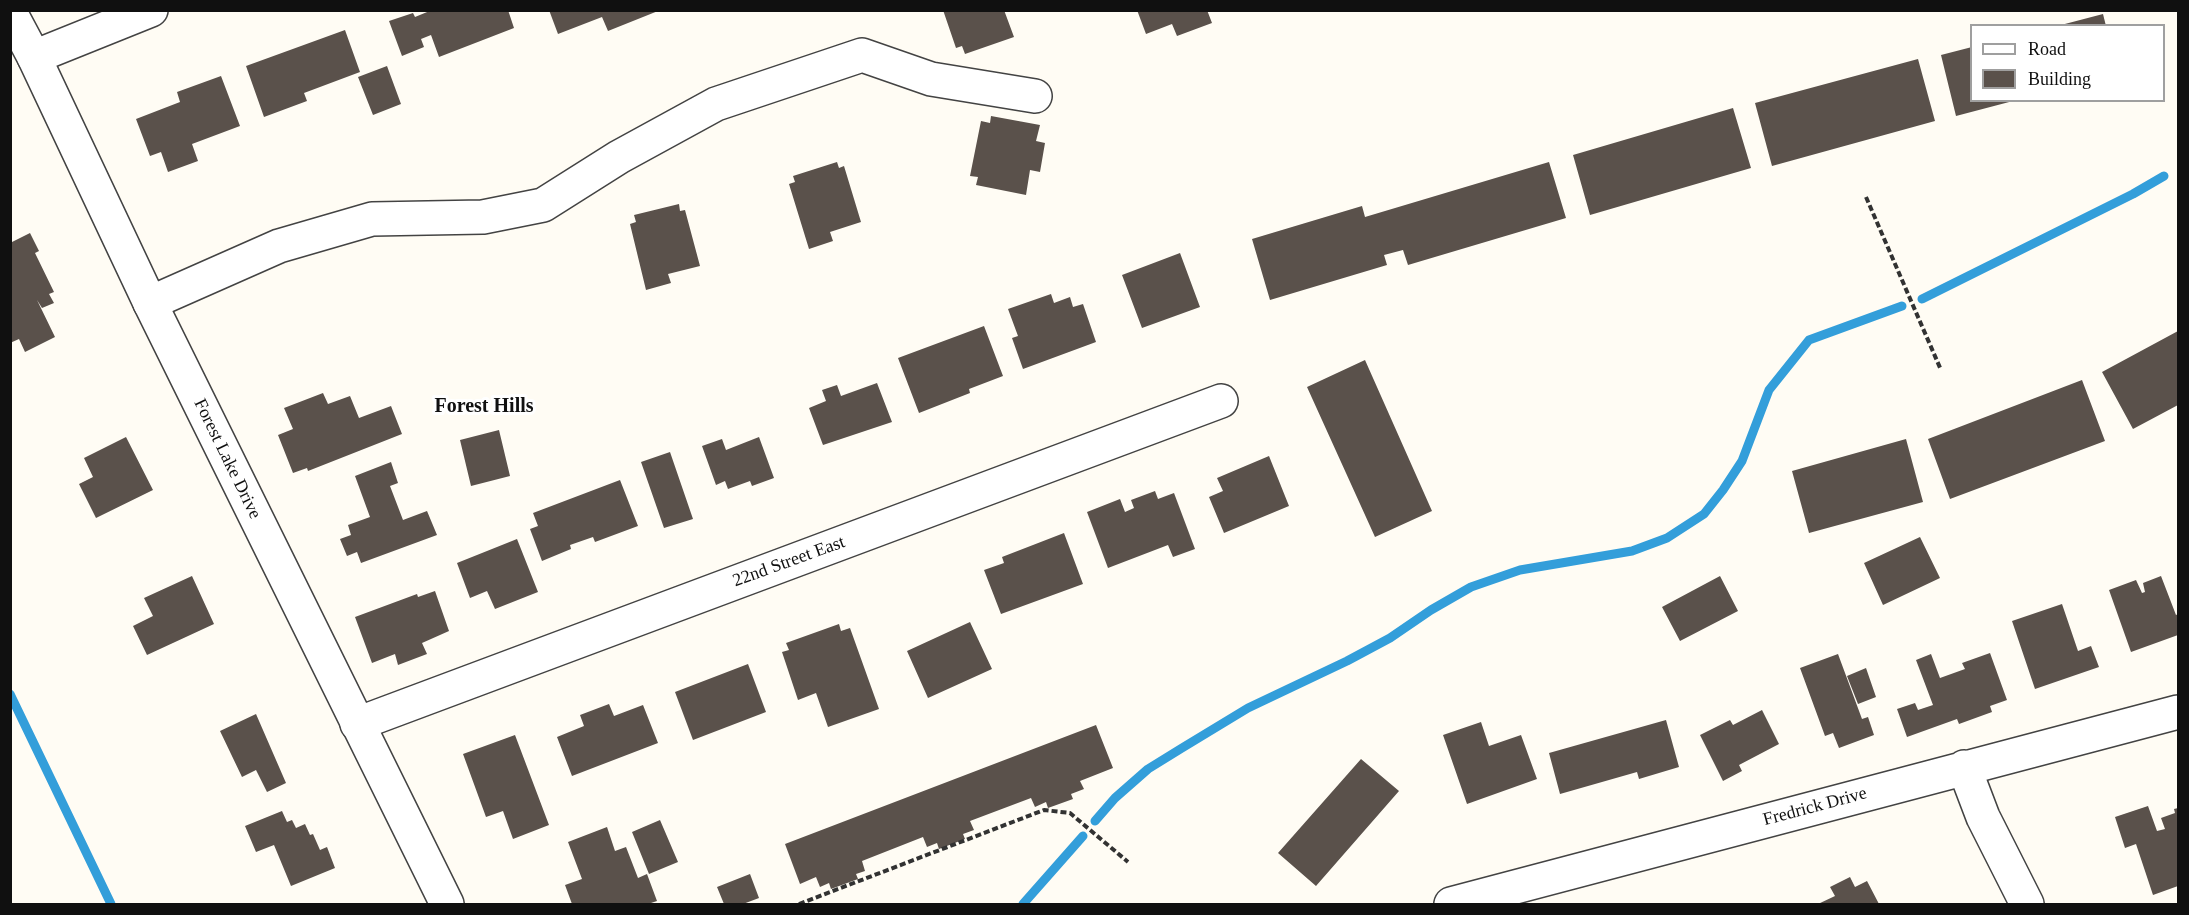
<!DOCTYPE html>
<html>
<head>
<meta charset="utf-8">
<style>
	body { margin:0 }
	#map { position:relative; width:2189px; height:915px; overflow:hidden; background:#fffcf4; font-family:Georgia,serif }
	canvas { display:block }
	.frame { position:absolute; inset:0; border:12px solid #101010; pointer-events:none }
	.legend { position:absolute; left:1970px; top:24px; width:195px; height:78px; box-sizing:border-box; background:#fff; border:2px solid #9f9f9f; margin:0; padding:8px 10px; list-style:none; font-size:18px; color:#101010 }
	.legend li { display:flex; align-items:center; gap:12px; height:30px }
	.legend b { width:30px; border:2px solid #9f9f9f }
</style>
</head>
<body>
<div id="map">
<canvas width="2189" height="915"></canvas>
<div class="frame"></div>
<ul class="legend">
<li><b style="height:8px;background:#fff"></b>Road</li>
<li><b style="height:16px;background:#5a514b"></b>Building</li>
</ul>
</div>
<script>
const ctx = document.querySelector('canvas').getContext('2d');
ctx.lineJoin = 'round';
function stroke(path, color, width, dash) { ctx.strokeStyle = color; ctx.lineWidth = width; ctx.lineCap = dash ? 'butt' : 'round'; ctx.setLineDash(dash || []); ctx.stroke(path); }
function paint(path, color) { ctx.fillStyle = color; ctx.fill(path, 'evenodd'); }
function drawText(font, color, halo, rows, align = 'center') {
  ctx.font = font + ' Georgia,serif'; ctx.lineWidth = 6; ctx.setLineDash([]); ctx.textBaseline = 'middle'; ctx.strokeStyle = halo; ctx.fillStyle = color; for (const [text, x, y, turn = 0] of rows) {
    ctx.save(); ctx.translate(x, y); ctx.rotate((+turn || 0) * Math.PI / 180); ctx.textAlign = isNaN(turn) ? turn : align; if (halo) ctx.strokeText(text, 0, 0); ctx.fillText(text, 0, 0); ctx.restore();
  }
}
stroke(new Path2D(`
	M1922 299 2133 194 2164 176
	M10 694 111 904
	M1095 821 1115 798 1148 769 1182 748 1248 708 1347 661 1390 638 1431 610 1471 587 1520 570 1632 551 1667 538 1704 514 1723 490 1742 461 1769 390 1809 340 1902 306
	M1023 904 1083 836`), '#339eda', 9);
paint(new Path2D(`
	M432 10H508L514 28 439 57 431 35 421 39 424 47 402 56 389 21 413 13 415 17Z
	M549 10H658V11L608 31 602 17 558 34Z
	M943 10H1004L1014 37 965 54 962 46 956 48Z
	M1137 10H1207L1212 23 1177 36 1172 24 1146 34Z
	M2103 14 2106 26H2061V25Z
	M345 30 360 72 304 93 307 101 264 117 246 66Z
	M1972 47V100L2013 101 1956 116 1941 55Z
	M1918 59 1935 121 1772 166 1755 103Z
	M387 66 401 104 373 115 358 77Z
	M221 76 240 126 192 144 198 161 168 172 161 152 150 156 136 119 180 102 177 92Z
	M1733 108 1751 168 1590 215 1573 155Z
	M991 116 1040 125 1036 141 1045 143 1040 172 1030 170 1026 195 976 185 978 177 970 176 981 121 990 123Z
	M837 162 839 168 844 166 861 222 830 232 833 241 809 249 789 184 795 182 793 176Z
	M1549 162 1566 218 1408 265 1403 250 1384 255 1387 265 1270 300 1252 239 1362 206 1365 217Z
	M679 204 680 211 685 210 700 266 668 274 671 283 646 290 630 224 636 222 634 215Z
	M30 233 39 251 35 253 54 292 49 294 54 303 42 308 37 300 55 337 25 352 19 339 10 343V243Z
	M1180 253 1200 307 1142 328 1122 275Z
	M1051 294 1054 303 1070 297 1073 307 1083 304 1096 342 1023 369 1012 338 1018 336 1008 309Z
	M984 326 1003 376 969 389 970 393 919 413 898 358Z
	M2178 331V405L2133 429 2102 372Z
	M1365 360 1432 511 1375 537 1307 387Z
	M2082 380 2105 441 1950 499 1928 439Z
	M877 383 892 422 823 445 809 408 826 401 822 390 837 385 841 396Z
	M323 393 328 404 350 396 359 418 391 406 402 434 308 471 307 468 293 473 278 435 293 429 284 408Z
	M499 430 510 476 471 486 460 440Z
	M126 437 153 490 96 518 79 484 93 477 84 458Z
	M759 437 774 478 752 486 750 481 728 489 725 481 716 485 702 446 722 439 726 450Z
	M1906 439 1923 502 1809 533 1792 471Z
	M670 452 693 519 664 528 641 462Z
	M1269 456 1289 506 1224 533 1209 497 1223 491 1217 478Z
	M391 462 398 483 390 486 403 520 427 511 437 535 361 563 357 552 347 556 340 539 351 535 348 525 370 517 355 476Z
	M620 480 638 526 595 542 593 537 570 545 571 549 542 561 530 529 538 526 533 513Z
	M1155 491 1158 499 1174 493 1195 549 1173 557 1168 545 1108 568 1087 512 1120 499 1125 512 1134 508 1131 500Z
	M1064 533 1083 584 1001 614 984 570 1004 563 1002 557Z
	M1920 537 1940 578 1883 605 1864 563Z
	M517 539 538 592 495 609 487 591 470 598 457 563Z
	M192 576 214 624 147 655 133 626 153 616 144 598Z
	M1720 576 1738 611 1680 641 1662 607Z
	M2161 576 2176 615 2178 614V635L2131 652 2109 590 2136 580 2142 593 2145 592 2143 583Z
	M435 591 449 631 422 643 427 654 398 665 395 654 372 663 355 617 417 594 418 597Z
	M2062 604 2078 651 2091 646 2099 667 2035 689 2012 621Z
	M970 622 992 669 928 698 907 651Z
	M839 624 841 631 850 628 879 709 828 727 816 693 798 700 782 652 789 650 786 643Z
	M1990 653 2007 700 1990 706 1992 712 1959 724 1957 719 1907 737 1897 709 1915 703 1918 710 1933 705 1916 660 1931 654 1940 678 1965 669 1962 663Z
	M1838 654 1862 719 1868 717 1874 735 1839 748 1833 733 1825 736 1800 668Z
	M748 664 766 712 693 740 675 692Z
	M1866 668 1876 697 1858 704 1847 676Z
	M609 704 614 716 643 705 658 743 572 776 557 737 584 726 580 715Z
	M1762 710 1779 744 1739 765 1742 771 1723 781 1700 735 1730 720 1733 725Z
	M256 714 286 783 267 792 256 770 242 777 220 731Z
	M1666 720 1679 767 1639 779 1637 772 1560 794 1549 753Z
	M1481 722 1489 746 1521 735 1537 779 1467 804 1443 735Z
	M1096 725 1113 768 1080 781 1084 789 1071 794 1073 799 1048 808 1046 802 1035 807 1031 798 970 821 974 830 963 834 965 839 939 849 937 843 927 847 923 837 862 861 865 871 856 874 858 879 831 889 829 883 820 887 816 877 800 884 785 844Z
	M515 735 549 825 513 839 503 811 486 817 463 754Z
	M1361 759 1399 791 1316 886 1278 853Z
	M2148 806 2157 831 2165 829 2161 818 2175 813 2174 809 2178 808V886L2153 895 2136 844 2125 848 2115 817Z
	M282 811 287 822 292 820 296 828 305 824 310 835 313 834 320 850 327 847 335 868 291 886 274 845 256 852 245 826Z
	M660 820 678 862 649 874 632 832Z
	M607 827 615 851 626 847 638 878 647 874 657 901 648 904H572L565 885 582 879 568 842Z
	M750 874 759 898 743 904H724L717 887Z
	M1850 877 1855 887 1867 881 1879 904H1818L1835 896 1830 887Z`), '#5a514b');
const minor = new Path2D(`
	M34 57 151 10
	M150 303 279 246 372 219 483 217 543 205 619 157 716 104 862 55 931 79 1035 96
	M357 724 1221 401
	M1964 767 1983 817 2027 904
	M1451 904 2178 712`);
const tertiary = new Path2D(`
	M10 12 34 57 150 303 447 904`);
stroke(minor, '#434343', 36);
stroke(tertiary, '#434343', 36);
stroke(new Path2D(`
	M1866 197 1941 370
	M799 904 1044 810 1070 813 1128 862`), '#323232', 4, [6, 3]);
stroke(minor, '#fff', 33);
stroke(tertiary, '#fff', 33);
drawText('18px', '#101010', '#fff', [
	["Forest Lake Drive",227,459,64],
	["22nd Street East",789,562,-20],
	["Fredrick Drive",1815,807,-15]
]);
drawText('bold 20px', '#101010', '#fff', [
	["Forest Hills",484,407]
]);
</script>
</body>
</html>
